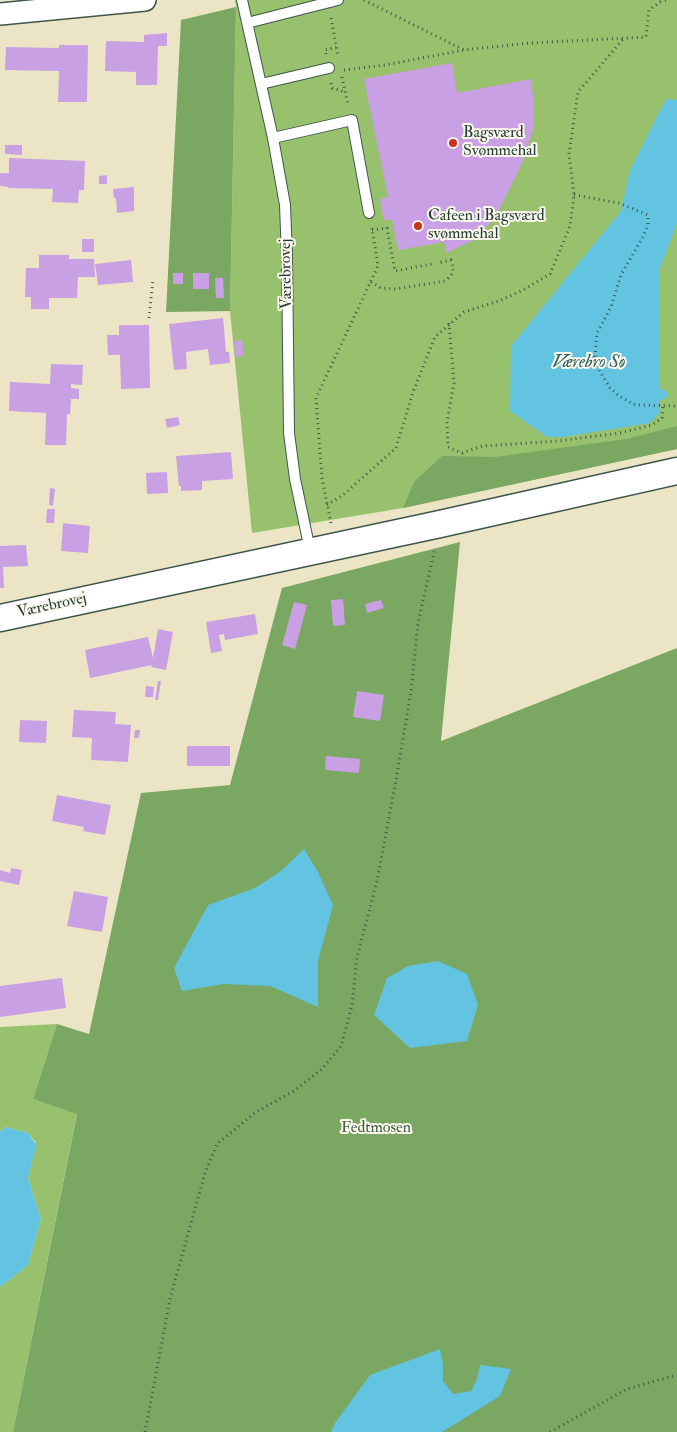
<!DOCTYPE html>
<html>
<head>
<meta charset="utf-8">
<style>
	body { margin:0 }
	canvas { display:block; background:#ece5c5 }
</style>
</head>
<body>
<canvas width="677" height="1432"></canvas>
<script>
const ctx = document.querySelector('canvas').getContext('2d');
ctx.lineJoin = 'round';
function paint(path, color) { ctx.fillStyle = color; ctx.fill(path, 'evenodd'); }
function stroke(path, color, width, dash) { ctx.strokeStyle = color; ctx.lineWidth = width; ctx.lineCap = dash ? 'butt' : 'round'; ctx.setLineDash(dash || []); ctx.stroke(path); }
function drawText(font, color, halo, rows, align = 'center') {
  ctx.font = font + ' "IM FELL Double Pica",serif'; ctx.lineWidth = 4; ctx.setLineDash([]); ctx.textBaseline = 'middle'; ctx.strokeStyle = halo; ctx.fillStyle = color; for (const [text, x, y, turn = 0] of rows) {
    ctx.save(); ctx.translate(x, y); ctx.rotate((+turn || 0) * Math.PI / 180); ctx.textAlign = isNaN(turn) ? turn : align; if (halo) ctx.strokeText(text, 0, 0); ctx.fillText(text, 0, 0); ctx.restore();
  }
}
paint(new Path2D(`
	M235 0H677V449L403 508 252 533 230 311 236 7Z
	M57 1024 33 1099 77 1113 13 1432H0V1287L28 1265 41 1219 28 1178 36 1143 28 1133 5 1127 0 1132V1027Z`), '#98c16e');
paint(new Path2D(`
	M236 7 230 311 166 312 181 20Z
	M677 426V449L403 508 414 482 442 456 495 457 626 439Z
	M460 542 441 741 677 648V1432H13L77 1114 33 1099 57 1024 89 1034 141 793 230 785 282 588Z`), '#7aa761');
paint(new Path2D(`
	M666 99 677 100V223L659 271 660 388 667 392V397L659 401 660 413 650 423 563 437H547L510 411 511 346 621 211 630 170Z
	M304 849 318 872 333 905 318 961V1007L270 986 223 984 182 991 174 968 208 905 255 888 281 871Z
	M438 961 467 974 478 1005 467 1041 410 1048 374 1015 387 978 408 966Z
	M5 1127 28 1133 35 1143H37L28 1178 41 1219 28 1265 0 1287V1132Z
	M440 1349 443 1364V1381L453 1394 471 1391 477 1379 480 1365 511 1369 500 1396 442 1432H331L335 1423 370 1375Z`), '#62c4e1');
paint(new Path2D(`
	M167 33V46H158L157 85H136V72L105 71 106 41 144 42V35Z
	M59 45H88L87 102H58L59 71 5 70 6 47 59 48Z
	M452 63 457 93 531 79 534 105V126L524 159 498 212 485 229 472 241 446 253 444 242 398 250 392 219 384 220 382 210 380 199 388 197 364 79Z
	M5 145H22V155L5 154Z
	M9 158 85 161 84 190H79L78 203 52 202 53 189 8 188V187L0 186V173H9Z
	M107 175V184H99V176Z
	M134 187V211L117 213 116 198H114L113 189Z
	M82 239H94V252H82Z
	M39 255H69V259H94L95 277H78L77 298H49V309H31V297H25L26 268H39Z
	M131 260 133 282 98 285 95 264Z
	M173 273H183V284H173Z
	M193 273H209V289H193Z
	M215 278H223L224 298H216Z
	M223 318 226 352H229L230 363 210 365 208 349 186 352 187 369 174 370 169 324Z
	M119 325H149L150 388 121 389 120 355H108L107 335H119Z
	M242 340 244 356 236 357 234 341Z
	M51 364 83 365 82 385 71 384V388L79 389V399H71L70 414H67L66 445H45L46 413 9 411 10 382 50 384Z
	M178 417 180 425 167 428 165 419Z
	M231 452 233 479 202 481V490L181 491V486H179L176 456Z
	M167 472 168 493 147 494 146 473Z
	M50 488 55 489 53 506 49 505Z
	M47 509H55L54 523H46Z
	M63 523 90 526 88 553 61 551Z
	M26 545 28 566 3 567 4 588H0V546Z
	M343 599 345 625 333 626 331 600Z
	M381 600 384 608 367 613 365 604Z
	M294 602 307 605 295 649 282 645Z
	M255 614 258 634 225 640 224 634 219 635 222 651 211 653 206 622Z
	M158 629 173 632 166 670 151 667 152 665 90 678 85 650 148 637 153 658Z
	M158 681H161L158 700H155Z
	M146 686 154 687 153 697H145Z
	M357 691 384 695 380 721 353 717Z
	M74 710 116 712 115 724 131 725 128 762 91 760 92 738 72 737Z
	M20 720 47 721 46 743 19 742Z
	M135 730H140L139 738H134Z
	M187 746H230V766H187Z
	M326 756 360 759 359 773 325 770Z
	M57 795 111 805 105 835 83 831 84 827 52 821Z
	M11 868 22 870 19 885 0 881V870L10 873Z
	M74 891 108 897 102 932 67 926Z
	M62 978 66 1008 0 1017V986Z`), '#c9a0e4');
const service = new Path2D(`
	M242 0 273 138 285 205 287 257 289 433 295 479 310 550
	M247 23 338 0
	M261 84 329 68
	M273 138 352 120 369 213`);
const minor = new Path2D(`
	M0 14 145 0`);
const tertiary = new Path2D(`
	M0 618 440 524 677 471`);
stroke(service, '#3e564a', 12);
stroke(minor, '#3e564a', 24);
stroke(tertiary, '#3e564a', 29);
stroke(new Path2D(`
	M364 0 464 50
	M331 18 338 56
	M326 54 325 50 336 47
	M344 70 385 65 464 50 530 43 646 37 649 10 660 2 667 0
	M342 77 348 105
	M331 83 332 88 345 92
	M574 195 619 203 648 215V224L644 235 621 275 611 307 597 333 595 356 598 368 610 388 619 396 635 405 677 406
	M372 230 387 228 395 271 432 264
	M371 282 381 288 396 289 445 281C454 274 454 271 451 260L437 263
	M149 318 153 279
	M449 323 454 383 447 422 448 447 462 453 483 446 558 441 620 433 652 425 662 418 663 405
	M327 505 343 495 396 448 413 392 435 337 464 312 499 301 523 290 550 274 570 226 574 195 569 154 578 92 623 39
	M331 523 322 478 316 398 378 266 372 228
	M145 1432 170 1299 205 1173 217 1144 256 1112 294 1091 322 1069 341 1046 352 1005 357 957 377 881 396 780 411 691 418 623 435 548
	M550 1432 627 1389 677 1375`), '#3e564a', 3, [1, 4]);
stroke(service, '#fff', 10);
stroke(minor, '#fff', 21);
stroke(tertiary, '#fff', 26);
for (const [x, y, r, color] of [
	[453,143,5,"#c8321e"],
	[418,226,5,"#c8321e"]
]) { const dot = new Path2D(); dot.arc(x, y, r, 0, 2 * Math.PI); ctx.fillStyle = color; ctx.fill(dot); stroke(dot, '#fbf7ec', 2); }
drawText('16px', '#1f3d34', '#fbf7ec', [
	["Bagsværd",463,134],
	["Svømmehal",463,152],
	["Cafeen i Bagsværd",428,217],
	["svømmehal",428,235]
], 'left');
drawText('16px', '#1f3d34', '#fbf7ec', [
	["Værebrovej",287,274,-91],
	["Værebrovej",52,606,-12]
]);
drawText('16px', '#3d5e42', '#fbf7ec', [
	["Fedtmosen",376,1129]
]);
drawText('italic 18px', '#305f5f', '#fbf7ec', [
	["Værebro Sø",589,363]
]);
</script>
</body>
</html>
